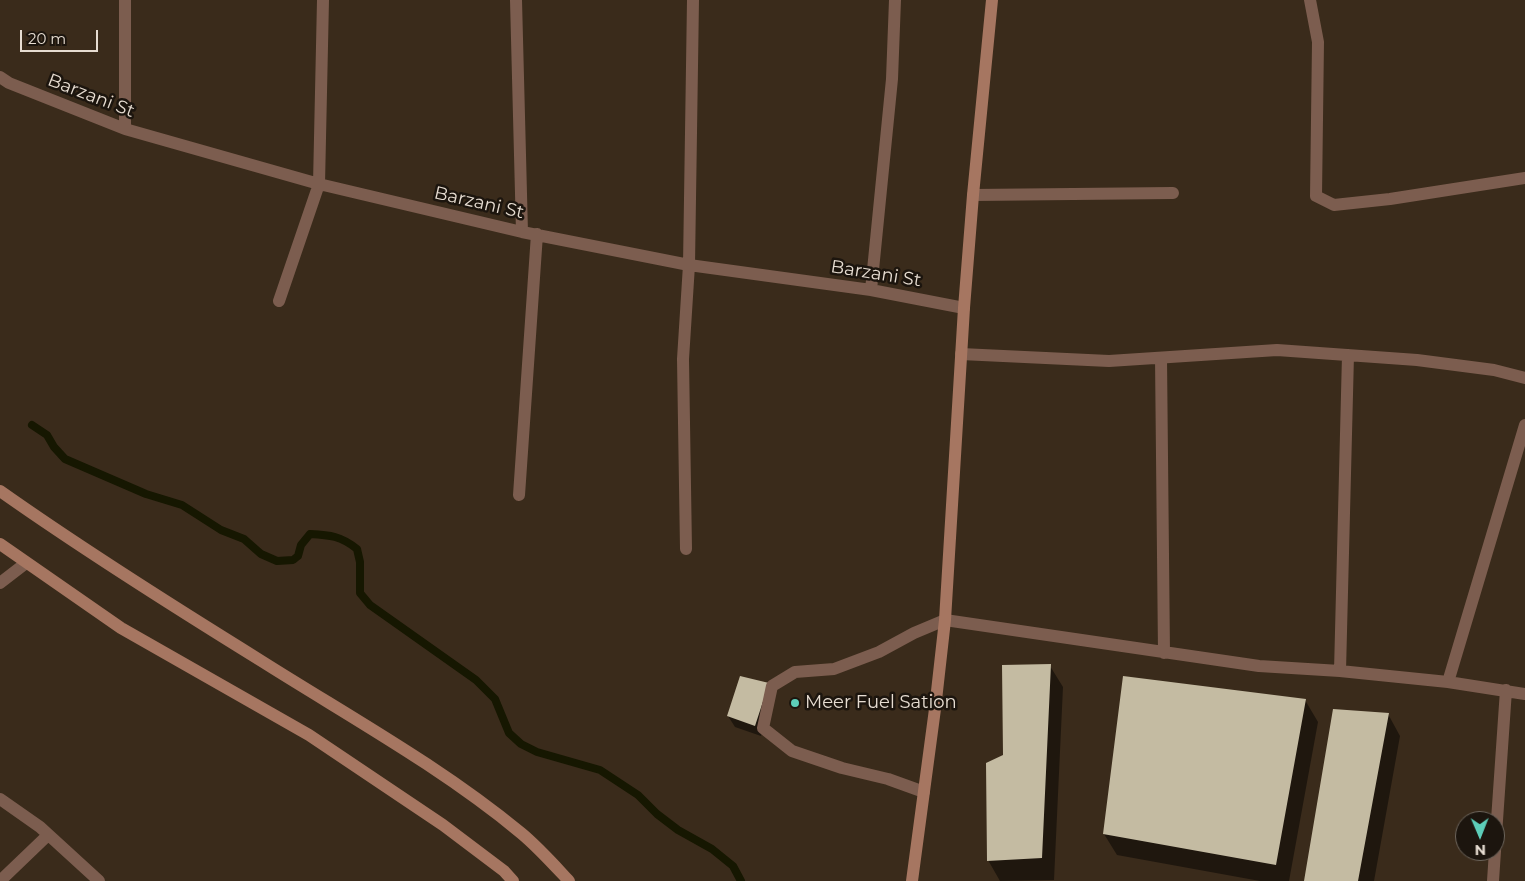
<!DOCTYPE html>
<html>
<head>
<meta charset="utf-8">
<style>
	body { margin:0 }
	#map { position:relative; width:1525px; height:881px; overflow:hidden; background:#3a2b1b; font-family:Montserrat,sans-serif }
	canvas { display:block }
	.north { position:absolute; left:1455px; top:811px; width:50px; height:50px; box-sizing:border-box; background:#1c150e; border:1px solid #6d655c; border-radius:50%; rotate:179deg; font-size:14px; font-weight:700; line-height:20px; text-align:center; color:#e7ddd2 }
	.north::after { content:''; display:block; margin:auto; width:18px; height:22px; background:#5dceb9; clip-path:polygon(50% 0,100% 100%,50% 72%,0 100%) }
	.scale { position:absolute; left:20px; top:30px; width:78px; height:22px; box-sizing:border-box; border:2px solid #e7ddd2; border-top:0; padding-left:6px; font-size:15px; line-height:18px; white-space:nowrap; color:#e7ddd2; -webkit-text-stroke:4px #1c150e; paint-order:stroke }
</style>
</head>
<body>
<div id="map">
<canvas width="1525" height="881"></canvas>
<div class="north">N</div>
<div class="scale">20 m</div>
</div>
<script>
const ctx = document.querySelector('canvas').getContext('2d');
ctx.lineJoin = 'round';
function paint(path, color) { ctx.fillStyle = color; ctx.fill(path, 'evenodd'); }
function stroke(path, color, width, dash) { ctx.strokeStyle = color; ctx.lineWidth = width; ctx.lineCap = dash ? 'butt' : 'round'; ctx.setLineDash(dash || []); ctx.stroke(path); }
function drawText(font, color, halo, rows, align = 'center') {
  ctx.font = font + ' Montserrat,sans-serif'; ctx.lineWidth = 5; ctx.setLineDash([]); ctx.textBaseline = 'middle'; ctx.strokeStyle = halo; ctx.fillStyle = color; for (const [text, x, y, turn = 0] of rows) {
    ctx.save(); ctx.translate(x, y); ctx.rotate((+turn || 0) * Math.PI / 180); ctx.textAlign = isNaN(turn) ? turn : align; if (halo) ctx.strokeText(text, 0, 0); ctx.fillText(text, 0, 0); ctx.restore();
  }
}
paint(new Path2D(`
	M1050 666 1063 687 1054 880 1000 881 988 860 1005 756Z
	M775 695 761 736 735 727 728 716Z
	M1305 700 1318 722 1289 881H1260L1117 855 1104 834Z
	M1388 714 1400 736 1374 881H1306Z`), '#0007');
stroke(new Path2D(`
	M32 425 47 435 54 447 65 459 146 494 182 505 221 530 244 539 261 554 277 561 293 560 298 556 301 545 310 534C330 535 341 536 357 549L360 562V593L370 605 476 680 495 699 509 733 521 744 537 752 600 770 638 795 657 814 678 830 712 849 733 866 741 881`), '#161701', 8);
paint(new Path2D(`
	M1051 664 1042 858 987 861 986 763 1003 755 1002 665Z
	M740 676 769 683 755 726 727 716Z
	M1123 676 1306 699 1276 865 1103 834Z
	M1333 709 1389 713 1358 881H1304Z`), '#c4bba2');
stroke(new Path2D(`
	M125 0V129
	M516 0 522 232
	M1310 0 1318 42 1316 196 1334 205 1390 199 1525 178
	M0 77 9 83 125 129 319 184 522 232 689 265 871 290 964 308
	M973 195 1173 193
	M871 290 892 79 895 0
	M279 301 319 184 323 0
	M961 354 1109 361 1277 350 1417 360 1494 370 1525 378
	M1161 358 1164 653
	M519 495 537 234
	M686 549 683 359 689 265 693 0
	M0 583 26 563
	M1340 671 1348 355
	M1448 682 1525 425
	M924 792 888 779 842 768 792 751 763 728 772 686 795 672 834 669 879 652 914 633 945 620 1259 666 1340 671 1448 682 1525 694
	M0 799 40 827 99 881
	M1495 849 1506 690
	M0 881 48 835
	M1493 881 1495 851`), '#7c5d4f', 12);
stroke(new Path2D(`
	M0 491C85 551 174 607 263 662 350 717 441 767 521 833 538 847 554 865 569 881
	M0 544 121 628 309 735 443 825 504 871 513 881
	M912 881 935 709 945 620 964 308 973 195 992 0`), '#a67661', 12);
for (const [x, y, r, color] of [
	[795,703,5,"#5dceb9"]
]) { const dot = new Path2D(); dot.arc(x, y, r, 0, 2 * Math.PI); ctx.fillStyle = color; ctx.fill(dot); stroke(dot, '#1c150e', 2); }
drawText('18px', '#e7ddd2', '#1c150e', [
	["Barzani St",91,96,21],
	["Barzani St",479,203,13],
	["Barzani St",876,274,9]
]);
drawText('18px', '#e7ddd2', '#1c150e', [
	["Meer Fuel Sation",805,703]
], 'left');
</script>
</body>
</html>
